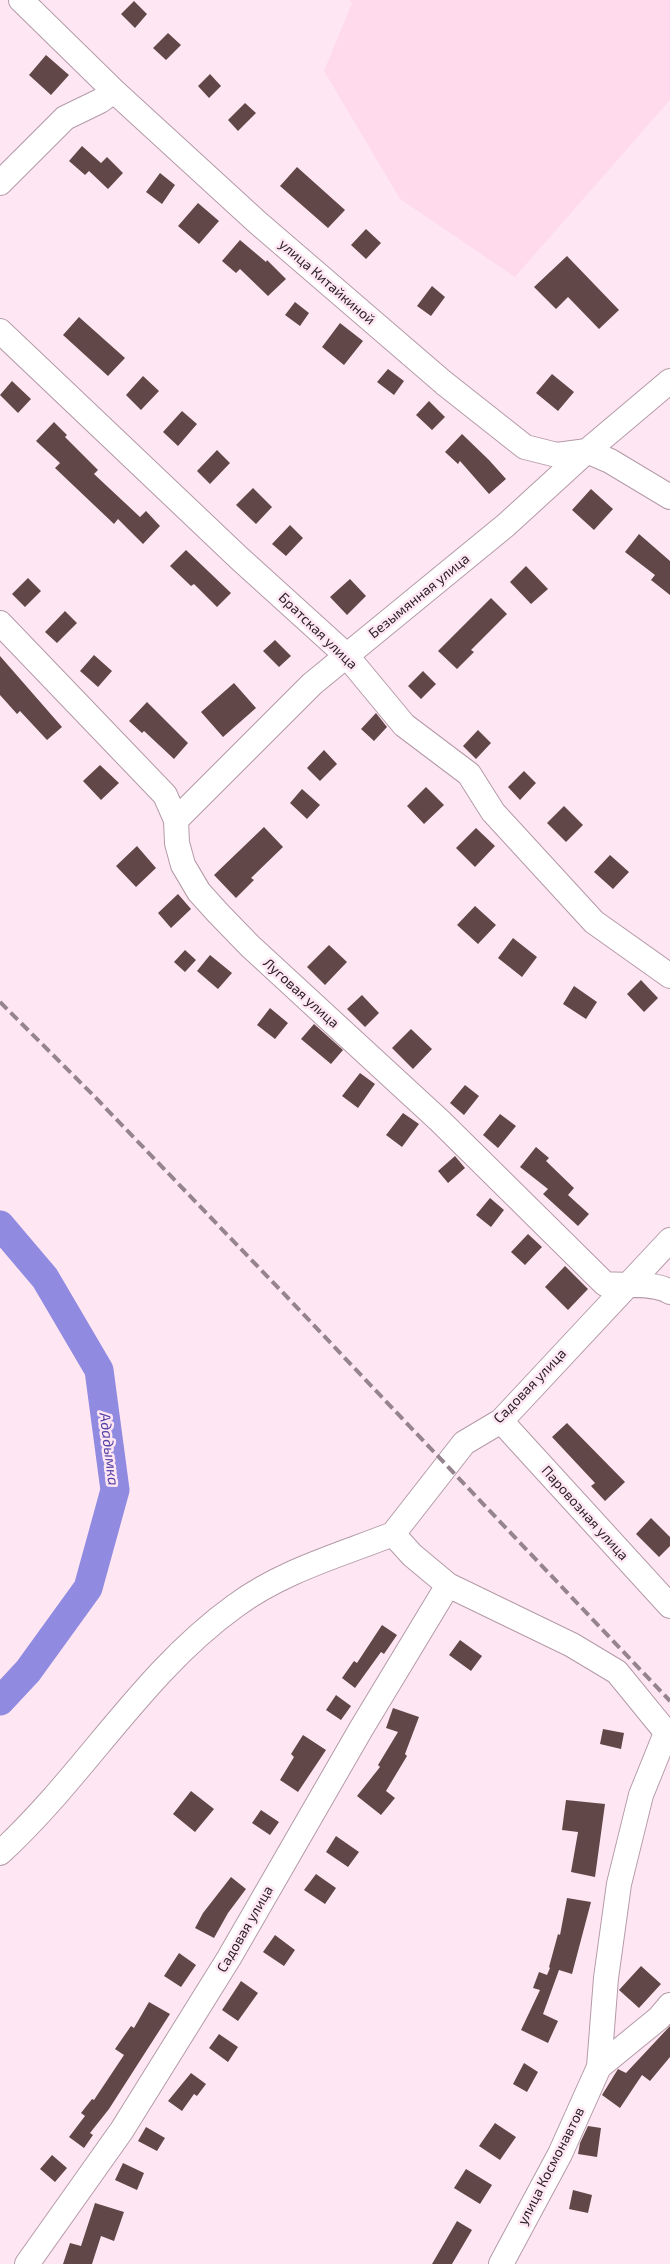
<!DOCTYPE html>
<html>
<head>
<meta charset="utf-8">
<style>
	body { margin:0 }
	canvas { display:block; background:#fee7f3 }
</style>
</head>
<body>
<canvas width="670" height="2264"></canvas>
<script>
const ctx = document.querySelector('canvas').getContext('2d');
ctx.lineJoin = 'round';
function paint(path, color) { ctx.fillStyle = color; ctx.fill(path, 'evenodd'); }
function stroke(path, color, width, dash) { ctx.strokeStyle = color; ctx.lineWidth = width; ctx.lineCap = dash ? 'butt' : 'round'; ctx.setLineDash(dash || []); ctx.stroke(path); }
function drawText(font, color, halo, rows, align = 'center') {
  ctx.font = font + ' "Exo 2",sans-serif'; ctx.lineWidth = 5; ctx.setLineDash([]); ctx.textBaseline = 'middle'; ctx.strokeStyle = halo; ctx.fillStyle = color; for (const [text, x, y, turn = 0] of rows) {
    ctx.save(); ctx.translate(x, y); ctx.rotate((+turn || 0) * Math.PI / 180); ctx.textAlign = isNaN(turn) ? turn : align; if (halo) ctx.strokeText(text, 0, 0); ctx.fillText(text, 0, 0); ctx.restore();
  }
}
paint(new Path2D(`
	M349 0H670V100L515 277 400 199 324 71 352 3Z`), '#fedaec');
stroke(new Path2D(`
	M0 1225 45 1278 99 1370 115 1490 88 1588 28 1671 0 1701`), '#908ae0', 29);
paint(new Path2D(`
	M134 1 147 14 135 28 121 14Z
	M168 33 181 45 166 60 153 48Z
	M46 55 69 75 51 95 29 75Z
	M210 74 221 86 209 98 198 86Z
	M245 103 256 113 238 131 228 120Z
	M82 146 101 163 107 157 123 173 108 189 89 171 85 175 69 161Z
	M297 167 345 210 328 228 280 186Z
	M160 173 175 185 162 204 146 192Z
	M198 203 219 221 199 244 178 226Z
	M366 229 381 243 366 259 351 245Z
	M240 240 266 262 267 260 286 279 268 296 240 269 236 273 222 261Z
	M567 256 619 310 599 329 568 297 556 309 534 287Z
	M432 286 445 297 431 316 417 306Z
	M295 302 309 313 300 326 285 315Z
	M79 317 125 358 108 376 63 335Z
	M340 323 363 341 344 365 322 347Z
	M388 369 404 381 394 395 377 382Z
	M552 374 574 392 558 411 536 393Z
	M143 376 159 391 141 410 126 395Z
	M12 381 31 399 18 413 0 395Z
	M429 401 445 417 432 430 416 415Z
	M182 411 197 424 178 446 163 432Z
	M54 422 67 435 65 437 98 470 94 474 140 517 146 511 160 526 143 544 118 519 114 524 55 468 60 463 36 441Z
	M462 434 489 460 506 479 489 494 460 461 458 464 445 452Z
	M217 450 230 463 210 484 197 471Z
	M253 488 272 507 256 524 236 505Z
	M591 489 613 509 594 530 572 510Z
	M290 525 303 538 286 556 272 544Z
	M639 534 670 561V595L651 580 655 575 625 552Z
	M186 550 231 593 217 607 194 584 191 586 170 566Z
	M526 566 548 589 531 604 510 582Z
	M28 578 41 591 25 607 12 594Z
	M350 579 366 596 347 615 330 597Z
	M491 598 507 614 471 650 474 652 457 669 438 651Z
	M65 611 77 623 57 643 45 632Z
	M275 640 291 656 279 667 263 651Z
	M94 655 112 671 98 687 80 671Z
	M0 656 62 727 47 740 20 711 17 714 0 695Z
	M423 671 436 684 421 699 408 686Z
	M234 683 256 708 223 737 201 712Z
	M147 702 188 743 174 759 144 731 142 733 129 721Z
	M376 713 387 727 374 741 361 729Z
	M478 730 491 743 476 759 463 746Z
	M324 750 337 764 320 781 307 768Z
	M100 765 119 783 101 800 83 781Z
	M524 771 536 783 520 800 508 787Z
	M426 787 444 805 424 824 407 806Z
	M302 789 320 805 307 819 290 803Z
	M564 806 583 825 566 842 547 823Z
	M264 827 283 847 251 878 254 880 236 898 214 875Z
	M476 828 495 846 475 867 456 848Z
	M137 846 156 868 136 887 116 866Z
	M610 855 629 872 613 889 594 872Z
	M178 894 191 909 171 928 158 913Z
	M475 906 496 925 478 944 457 925Z
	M513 938 537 957 522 977 498 958Z
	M329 945 347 962 325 985 307 967Z
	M185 950 196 960 185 972 174 962Z
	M210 955 232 973 218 989 197 971Z
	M641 980 658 998 644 1012 627 994Z
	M574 986 597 1002 586 1019 563 1004Z
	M362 995 379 1013 365 1027 347 1009Z
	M270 1008 288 1023 275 1039 257 1025Z
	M314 1024 343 1050 331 1064 301 1039Z
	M411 1029 432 1049 413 1069 392 1048Z
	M360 1073 375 1084 358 1108 342 1096Z
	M465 1085 479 1096 464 1115 450 1103Z
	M403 1113 419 1124 402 1147 386 1135Z
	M500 1114 516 1126 498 1148 483 1135Z
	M536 1147 549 1158 546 1161 574 1188 568 1195 589 1214 578 1226 543 1194 548 1189 520 1167Z
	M455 1156 465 1168 448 1183 438 1171Z
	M490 1198 504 1210 491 1227 476 1215Z
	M528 1234 542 1247 525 1265 511 1252Z
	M565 1266 588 1289 568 1310 545 1287Z
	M567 1423 625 1482 605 1501 591 1486 595 1483 552 1437Z
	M651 1518 670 1537V1546L659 1557 636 1534Z
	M382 1625 397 1635 384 1654 381 1652 355 1688 342 1678 354 1661 357 1663Z
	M460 1640 482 1656 471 1671 449 1655Z
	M336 1695 351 1706 341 1720 326 1710Z
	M393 1708 419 1717 405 1754 407 1756 386 1791 395 1798 381 1815 357 1796 380 1767 378 1765 398 1732 386 1728Z
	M603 1729 624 1733 621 1749 600 1744Z
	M303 1735 326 1750 298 1792 280 1780 294 1757 291 1754Z
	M191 1791 214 1809 195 1832 173 1814Z
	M566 1800 605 1804 595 1877 571 1872 578 1832 562 1830Z
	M261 1810 279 1822 270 1835 252 1823Z
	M336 1836 359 1852 348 1867 326 1852Z
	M316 1874 336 1888 325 1904 304 1890Z
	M231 1877 246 1889 228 1913 214 1938 195 1928 203 1913Z
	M567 1898 591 1902 572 1974 559 1970 543 2014 558 2021 548 2043 521 2030 540 1990 533 1988 539 1972 547 1975 550 1968 549 1967 558 1934 560 1935Z
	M275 1935 295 1950 284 1966 263 1952Z
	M179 1953 196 1965 181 1987 164 1976Z
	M641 1966 661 1984 639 2008 619 1990Z
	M241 1981 258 1993 238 2021 222 2010Z
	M149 2002 170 2014 109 2109 90 2133 93 2135 84 2148 69 2137 85 2116 81 2113 92 2099 94 2100 124 2055 115 2049 131 2026 134 2028Z
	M670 2026V2057L650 2081 642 2075 620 2108 602 2095 618 2069 626 2073Z
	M219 2034 238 2047 228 2062 209 2048Z
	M524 2063 538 2072 527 2092 513 2084Z
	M191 2073 206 2084 197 2096 194 2094 182 2111 168 2101Z
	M495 2123 516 2137 500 2160 479 2146Z
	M588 2126 601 2128 597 2157 578 2154 580 2143Z
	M146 2127 165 2138 157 2151 138 2141Z
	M52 2155 67 2168 55 2182 40 2169Z
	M123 2163 144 2173 137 2190 115 2180Z
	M466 2169 492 2185 480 2204 454 2188Z
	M573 2190 592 2195 588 2213 569 2209Z
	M95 2203 124 2212 114 2241 101 2236 92 2264H63L70 2243 81 2246Z
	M457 2221 472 2230 452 2264H432Z`), '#624748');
const minor = new Path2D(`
	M21 0 114 91 257 222 444 383 525 447 557 455 587 451 610 461 670 497
	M0 183 65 118 100 101 114 91
	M0 331 239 558 346 655 404 725 469 774 493 812 594 922 670 976
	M0 623 165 795 176 820 177 843 183 865 199 892 218 913 250 946 440 1121 605 1284C624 1286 655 1282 670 1292
	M176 820 312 684 506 525 587 451 670 381
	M501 1421 670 1606
	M393 1534 464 1443 501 1421 670 1240
	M393 1534 412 1555 448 1585 572 1645 617 1672 670 1737
	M0 1853C84 1776 142 1673 235 1606 282 1571 340 1555 393 1534
	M599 2067 659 2018 670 2005
	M27 2264 122 2130 229 1958 361 1729 448 1585
	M501 2264 560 2154 599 2067 606 1978 619 1884 641 1795 666 1733`);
stroke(minor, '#b49aa7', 26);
stroke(minor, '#fff', 24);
stroke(new Path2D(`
	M0 1002 94 1096 288 1298 670 1701`), '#95848d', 4, [10, 5]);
drawText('14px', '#2c2227', '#fee7f3', [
	["улица Китайкиной",327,282,41],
	["Безымянная улица",419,596,-39],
	["Братская улица",318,631,44],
	["Луговая улица",301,993,42],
	["Садовая улица",530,1386,-46],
	["Паровозная улица",585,1513,48],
	["Садовая улица",245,1929,-60],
	["улица Космонавтов",551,2166,-63]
]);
drawText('italic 15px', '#5242a6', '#fee7f3', [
	["Ададымка",109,1449,83]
]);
</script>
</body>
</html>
